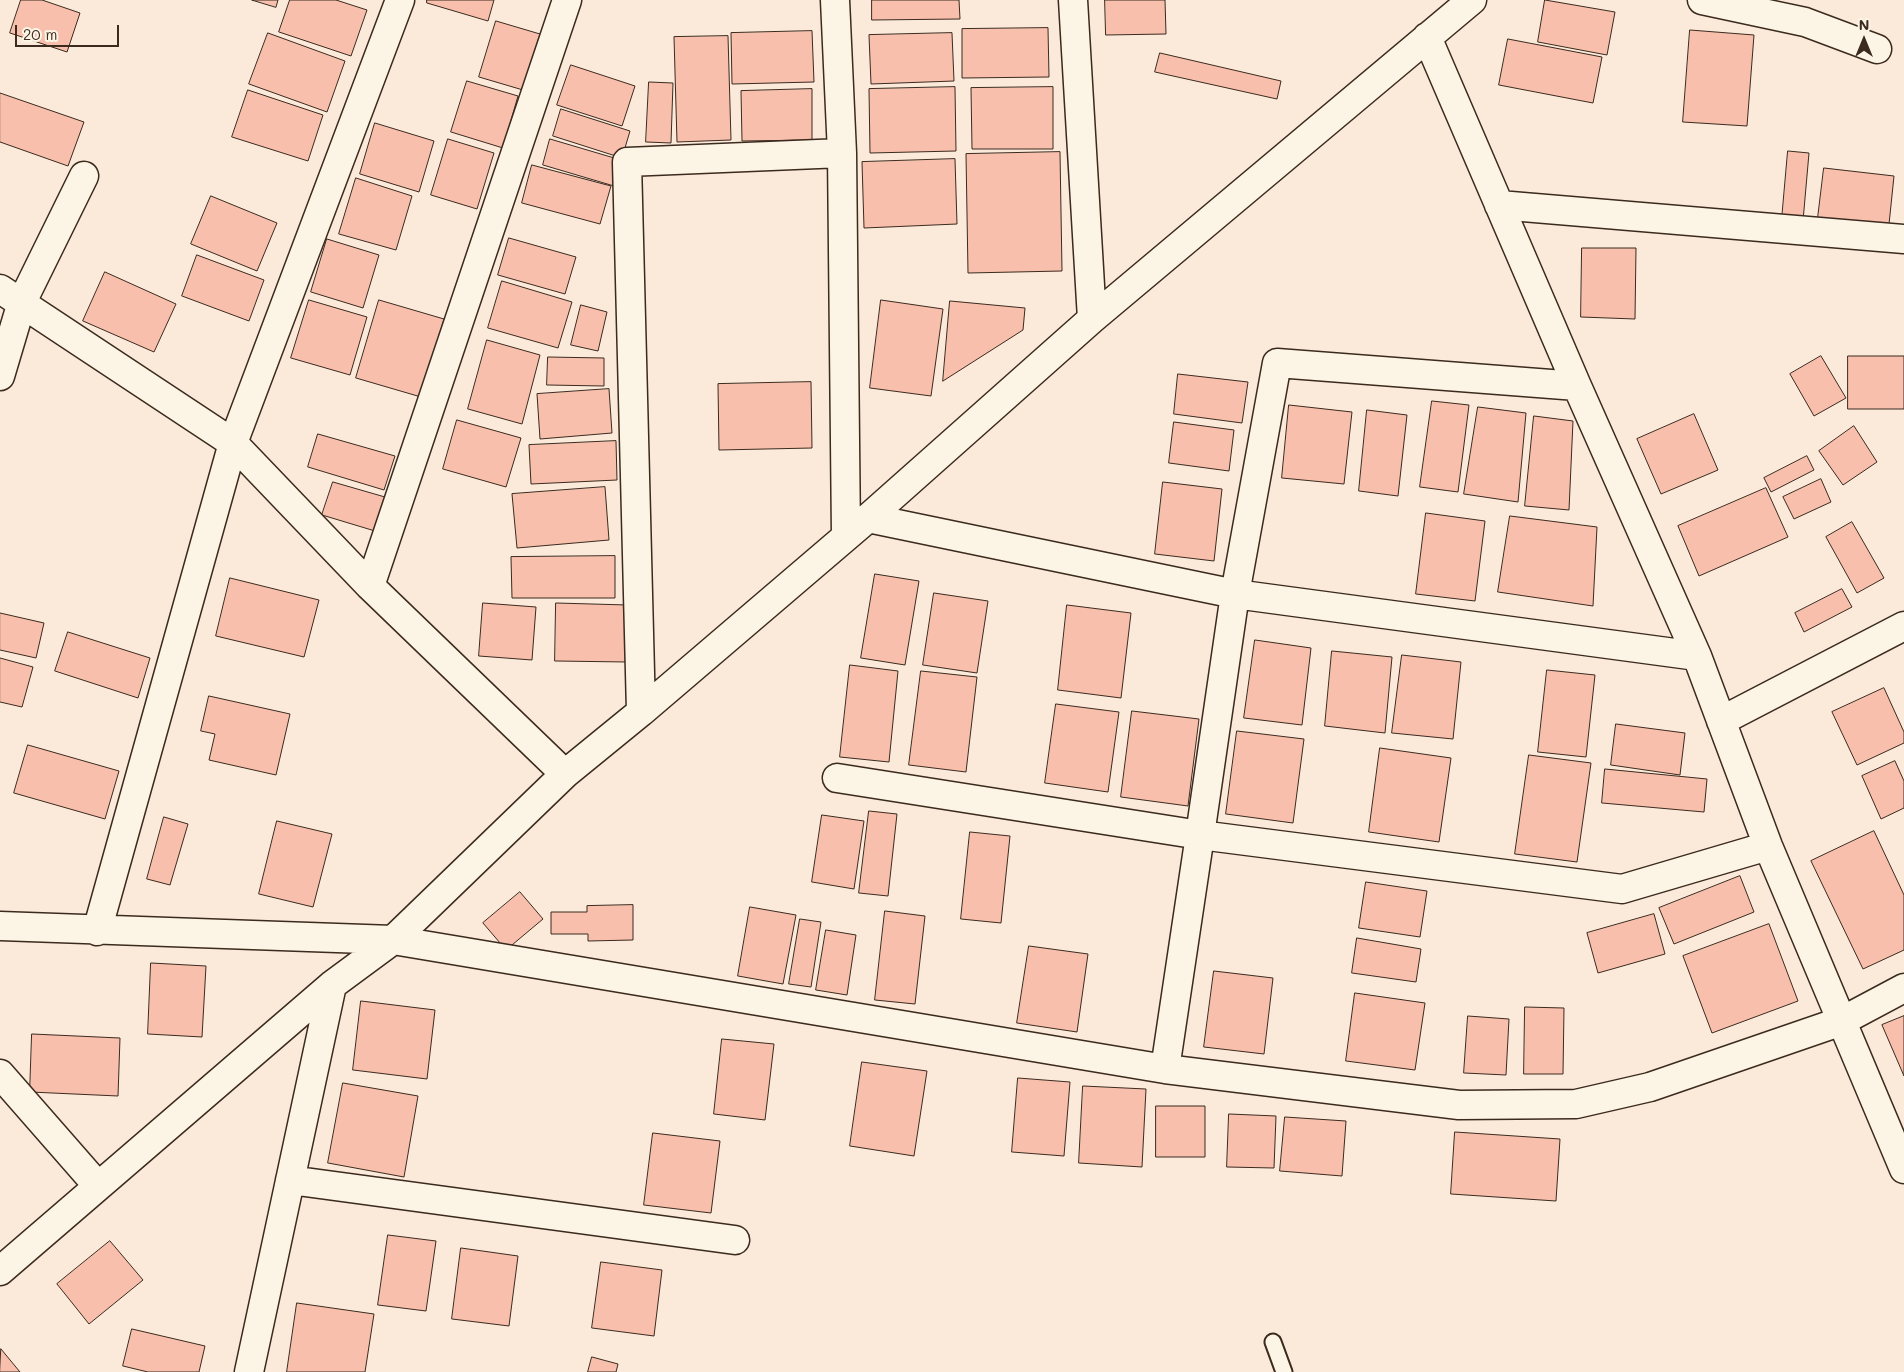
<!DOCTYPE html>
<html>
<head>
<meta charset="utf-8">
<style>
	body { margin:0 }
	#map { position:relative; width:1904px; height:1372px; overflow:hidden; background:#fbeada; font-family:Mali,sans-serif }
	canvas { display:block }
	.north { position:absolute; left:1839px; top:15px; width:50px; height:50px; -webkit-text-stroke:4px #fcf5e5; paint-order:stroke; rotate:0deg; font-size:14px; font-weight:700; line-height:20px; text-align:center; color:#3b2a1e }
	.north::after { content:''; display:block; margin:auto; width:18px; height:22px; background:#3b2a1e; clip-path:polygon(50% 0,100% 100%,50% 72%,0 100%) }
	.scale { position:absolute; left:15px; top:25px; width:104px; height:22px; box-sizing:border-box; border:2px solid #3b2a1e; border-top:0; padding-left:6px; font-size:15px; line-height:18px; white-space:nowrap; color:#3b2a1e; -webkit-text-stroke:4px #fcf5e5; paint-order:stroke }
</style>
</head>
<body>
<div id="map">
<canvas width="1904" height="1372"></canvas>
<div class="north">N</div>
<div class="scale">20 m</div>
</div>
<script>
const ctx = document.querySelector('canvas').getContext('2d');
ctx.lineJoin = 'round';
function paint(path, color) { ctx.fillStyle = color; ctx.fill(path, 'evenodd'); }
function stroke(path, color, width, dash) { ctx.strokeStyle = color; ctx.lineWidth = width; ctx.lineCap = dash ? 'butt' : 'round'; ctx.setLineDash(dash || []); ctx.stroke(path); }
const building = new Path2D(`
	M21 0H42L80 13 67 52 10 33Z
	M252 0H278L276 7Z
	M290 0H336L367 10 351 56 279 32Z
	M427 0H494L488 21 427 3Z
	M872 0H959L960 19 872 20Z
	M1105 0H1165L1166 34 1106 35Z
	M1545 0 1615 12 1607 55 1538 42Z
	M496 21 540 34 523 90 479 77Z
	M1048 28 1049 77 962 78V29Z
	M1690 30 1754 35 1747 126 1683 122Z
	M812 31 814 82 732 84 731 33Z
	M268 33 345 61 327 112 249 84Z
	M952 33 954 81 871 84 869 35Z
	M728 36 731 140 677 142 674 37Z
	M1508 39 1602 57 1593 103 1499 85Z
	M1160 53 1281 81 1277 99 1155 72Z
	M571 65 635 86 622 126 557 105Z
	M467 81 518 96 503 148 451 132Z
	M649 82 673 83 671 143 646 142Z
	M955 87 956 151 870 153 869 89Z
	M1053 87V149H972L971 88Z
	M812 89V140L742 141 741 91Z
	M248 90 323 115 308 161 232 137Z
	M0 93 84 122 68 166 0 142Z
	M561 109 630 131 622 158 553 136Z
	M375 123 434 141 419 192 360 174Z
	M448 139 494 153 477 209 431 195Z
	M550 139 621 160 614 186 543 165Z
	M1788 151 1809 153 1803 221 1782 219Z
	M1060 152 1062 271 968 273 966 154Z
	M955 159 957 224 864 228 862 162Z
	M532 165 611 186 600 224 522 203Z
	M1824 168 1894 176 1888 234 1817 226Z
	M356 178 412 196 396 250 339 234Z
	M211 196 277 223 257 271 191 244Z
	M509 238 576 257 565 294 498 275Z
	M327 239 379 255 363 308 311 292Z
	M1582 248H1636L1635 319 1581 317Z
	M197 255 264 280 249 321 182 296Z
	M105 272 176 304 154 352 83 321Z
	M502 281 572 302 558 348 488 328Z
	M309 300 367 317 350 375 291 358Z
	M379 300 444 319 421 397 356 378Z
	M881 300 943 309 931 396 870 388Z
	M950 301 1025 308 1023 330 943 381Z
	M581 305 607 312 598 351 571 345Z
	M487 340 540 355 522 424 468 409Z
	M1821 356 1846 398 1814 416 1790 374Z
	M1848 356H1904V409H1848Z
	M548 357 604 358V386L547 385Z
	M1178 374 1248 382 1242 423 1174 414Z
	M811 382 812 448 719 450 718 384Z
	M609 389 612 433 540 439 537 394Z
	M1432 401 1469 405 1458 492 1420 487Z
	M1289 405 1352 412 1344 484 1282 478Z
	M1478 407 1526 413 1518 502 1464 494Z
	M1367 410 1407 415 1398 496 1359 491Z
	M1694 414 1718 470 1661 494 1637 439Z
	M1534 416 1573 421 1569 510 1525 506Z
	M457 420 521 438 506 487 443 469Z
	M1174 422 1234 430 1229 471 1169 463Z
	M1854 426 1877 462 1843 485 1819 451Z
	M318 434 395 456 384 490 308 467Z
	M616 441 617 480 531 484 529 445Z
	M1807 456 1814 470 1771 492 1764 478Z
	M1821 479 1831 502 1794 519 1783 497Z
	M333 482 385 497 375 531 322 515Z
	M1163 482 1222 489 1214 561 1155 554Z
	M605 487 609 540 517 548 512 494Z
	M1766 488 1788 537 1699 576 1678 526Z
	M1426 513 1485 521 1475 601 1416 594Z
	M1510 516 1597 527 1593 606 1498 592Z
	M1852 522 1884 578 1857 593 1826 537Z
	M615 556V598H512L511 557Z
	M875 574 919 581 905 665 861 658Z
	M230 578 319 600 304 657 216 636Z
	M1842 589 1852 607 1804 632 1795 613Z
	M934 593 988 601 977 673 923 665Z
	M483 603 536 607 532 660 479 656Z
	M556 603 628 605 627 662 555 661Z
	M1067 605 1131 613 1121 698 1058 690Z
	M0 613 44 623 36 658 0 650Z
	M68 632 150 658 138 698 55 671Z
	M1255 640 1311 648 1302 725 1244 718Z
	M1332 651 1392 657 1385 733 1325 726Z
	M1402 655 1461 662 1453 739 1392 733Z
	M0 658 33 667 22 707 0 702Z
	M850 665 898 671 889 762 840 757Z
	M1547 670 1595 675 1586 757 1538 752Z
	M921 671 977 677 966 772 909 765Z
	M1884 688 1904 732V743L1857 765 1832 712Z
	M209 696 290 714 276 775 209 760 215 734 201 731Z
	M1056 704 1119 712 1108 792 1045 783Z
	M1132 711 1199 719 1188 806 1121 797Z
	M1616 724 1685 733 1680 775 1611 765Z
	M1237 731 1304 739 1293 823 1226 814Z
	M28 745 119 771 105 819 14 793Z
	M1380 748 1451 758 1439 842 1369 832Z
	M1529 755 1591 763 1577 862 1515 854Z
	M1895 761 1904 781V808L1881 819 1862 776Z
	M1605 769 1707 779 1704 812 1602 803Z
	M869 811 897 814 888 896 859 893Z
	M822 815 864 821 854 889 812 882Z
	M164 817 188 824 170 885 147 879Z
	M277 821 332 834 313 907 259 894Z
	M1874 831 1904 895V950L1863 969 1811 861Z
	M970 832 1010 836 1001 923 961 919Z
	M1740 876 1754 912 1674 944 1659 908Z
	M1366 882 1427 891 1420 937 1359 928Z
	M520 892 543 919 506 950 483 923Z
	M633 905V940L588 941V934H551V912H587V906Z
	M750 907 796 915 783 984 738 976Z
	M885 911 925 916 915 1004 875 1000Z
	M1654 914 1665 954 1598 973 1587 933Z
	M800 919 821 922 811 987 789 984Z
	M1769 924 1798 1001 1712 1033 1683 956Z
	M826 930 856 935 847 995 816 990Z
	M1357 938 1421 949 1416 982 1352 973Z
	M1029 946 1088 954 1077 1032 1017 1023Z
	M151 963 206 966 202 1037 148 1034Z
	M1214 971 1273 978 1264 1054 1204 1047Z
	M1355 993 1425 1003 1415 1070 1346 1061Z
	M361 1001 435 1010 427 1079 353 1070Z
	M1525 1007 1564 1008 1563 1074H1524Z
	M1468 1016 1509 1019 1506 1075 1464 1073Z
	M1904 1016V1076L1882 1025Z
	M32 1034 120 1038 118 1096 30 1092Z
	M722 1039 774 1044 765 1120 714 1114Z
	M862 1062 927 1071 914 1156 850 1146Z
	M1018 1078 1070 1082 1064 1156 1012 1152Z
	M343 1083 418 1096 404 1177 328 1163Z
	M1083 1086 1146 1089 1142 1167 1079 1163Z
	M1156 1106H1205V1157H1156Z
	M1229 1114 1276 1116 1274 1168 1227 1167Z
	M1285 1117 1346 1121 1342 1176 1280 1171Z
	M1455 1132 1560 1139 1556 1201 1451 1194Z
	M653 1133 720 1141 711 1213 644 1205Z
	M388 1235 436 1241 426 1311 378 1305Z
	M110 1241 143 1280 89 1324 57 1284Z
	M461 1248 518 1256 509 1326 452 1319Z
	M601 1262 662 1270 654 1336 592 1328Z
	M297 1303 374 1314 365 1372H287Z
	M132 1329 205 1346 199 1372H148L123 1366Z
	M1 1349 20 1372H0Z
	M592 1357 618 1364 616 1372H588Z`);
paint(building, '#f7bfac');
stroke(building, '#3b2a1e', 1);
const lane = new Path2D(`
	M1273 1342 1284 1372`);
const street = new Path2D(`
	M835 0 842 153 846 537
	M1073 0 1092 319
	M1702 0 1805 22 1877 49
	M1427 37 1577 386 1697 656 1768 846 1904 1169
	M1499 205 1904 239
	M0 289 233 443 370 586 565 774
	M0 376 22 302 84 176
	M1577 386 1277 363 1235 594 1200 835 1622 889 1768 846
	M868 518 1235 594 1697 656
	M370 586 567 0
	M641 712 627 162 842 153
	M1721 721 1904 626
	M837 778 1200 835 1165 1069
	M0 926 393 940 1165 1069 1459 1105 1576 1104 1650 1087 1842 1021 1904 988
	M97 931 233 443 400 0
	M0 1074 98 1186
	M290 1180 735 1240
	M0 1271 332 985 393 940 565 774 641 712 868 518 1092 319 1472 0
	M249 1372 332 985`);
stroke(lane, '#3b2a1e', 19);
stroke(street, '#3b2a1e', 31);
stroke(lane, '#fcf5e5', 15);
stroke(street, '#fcf5e5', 28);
</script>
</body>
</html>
